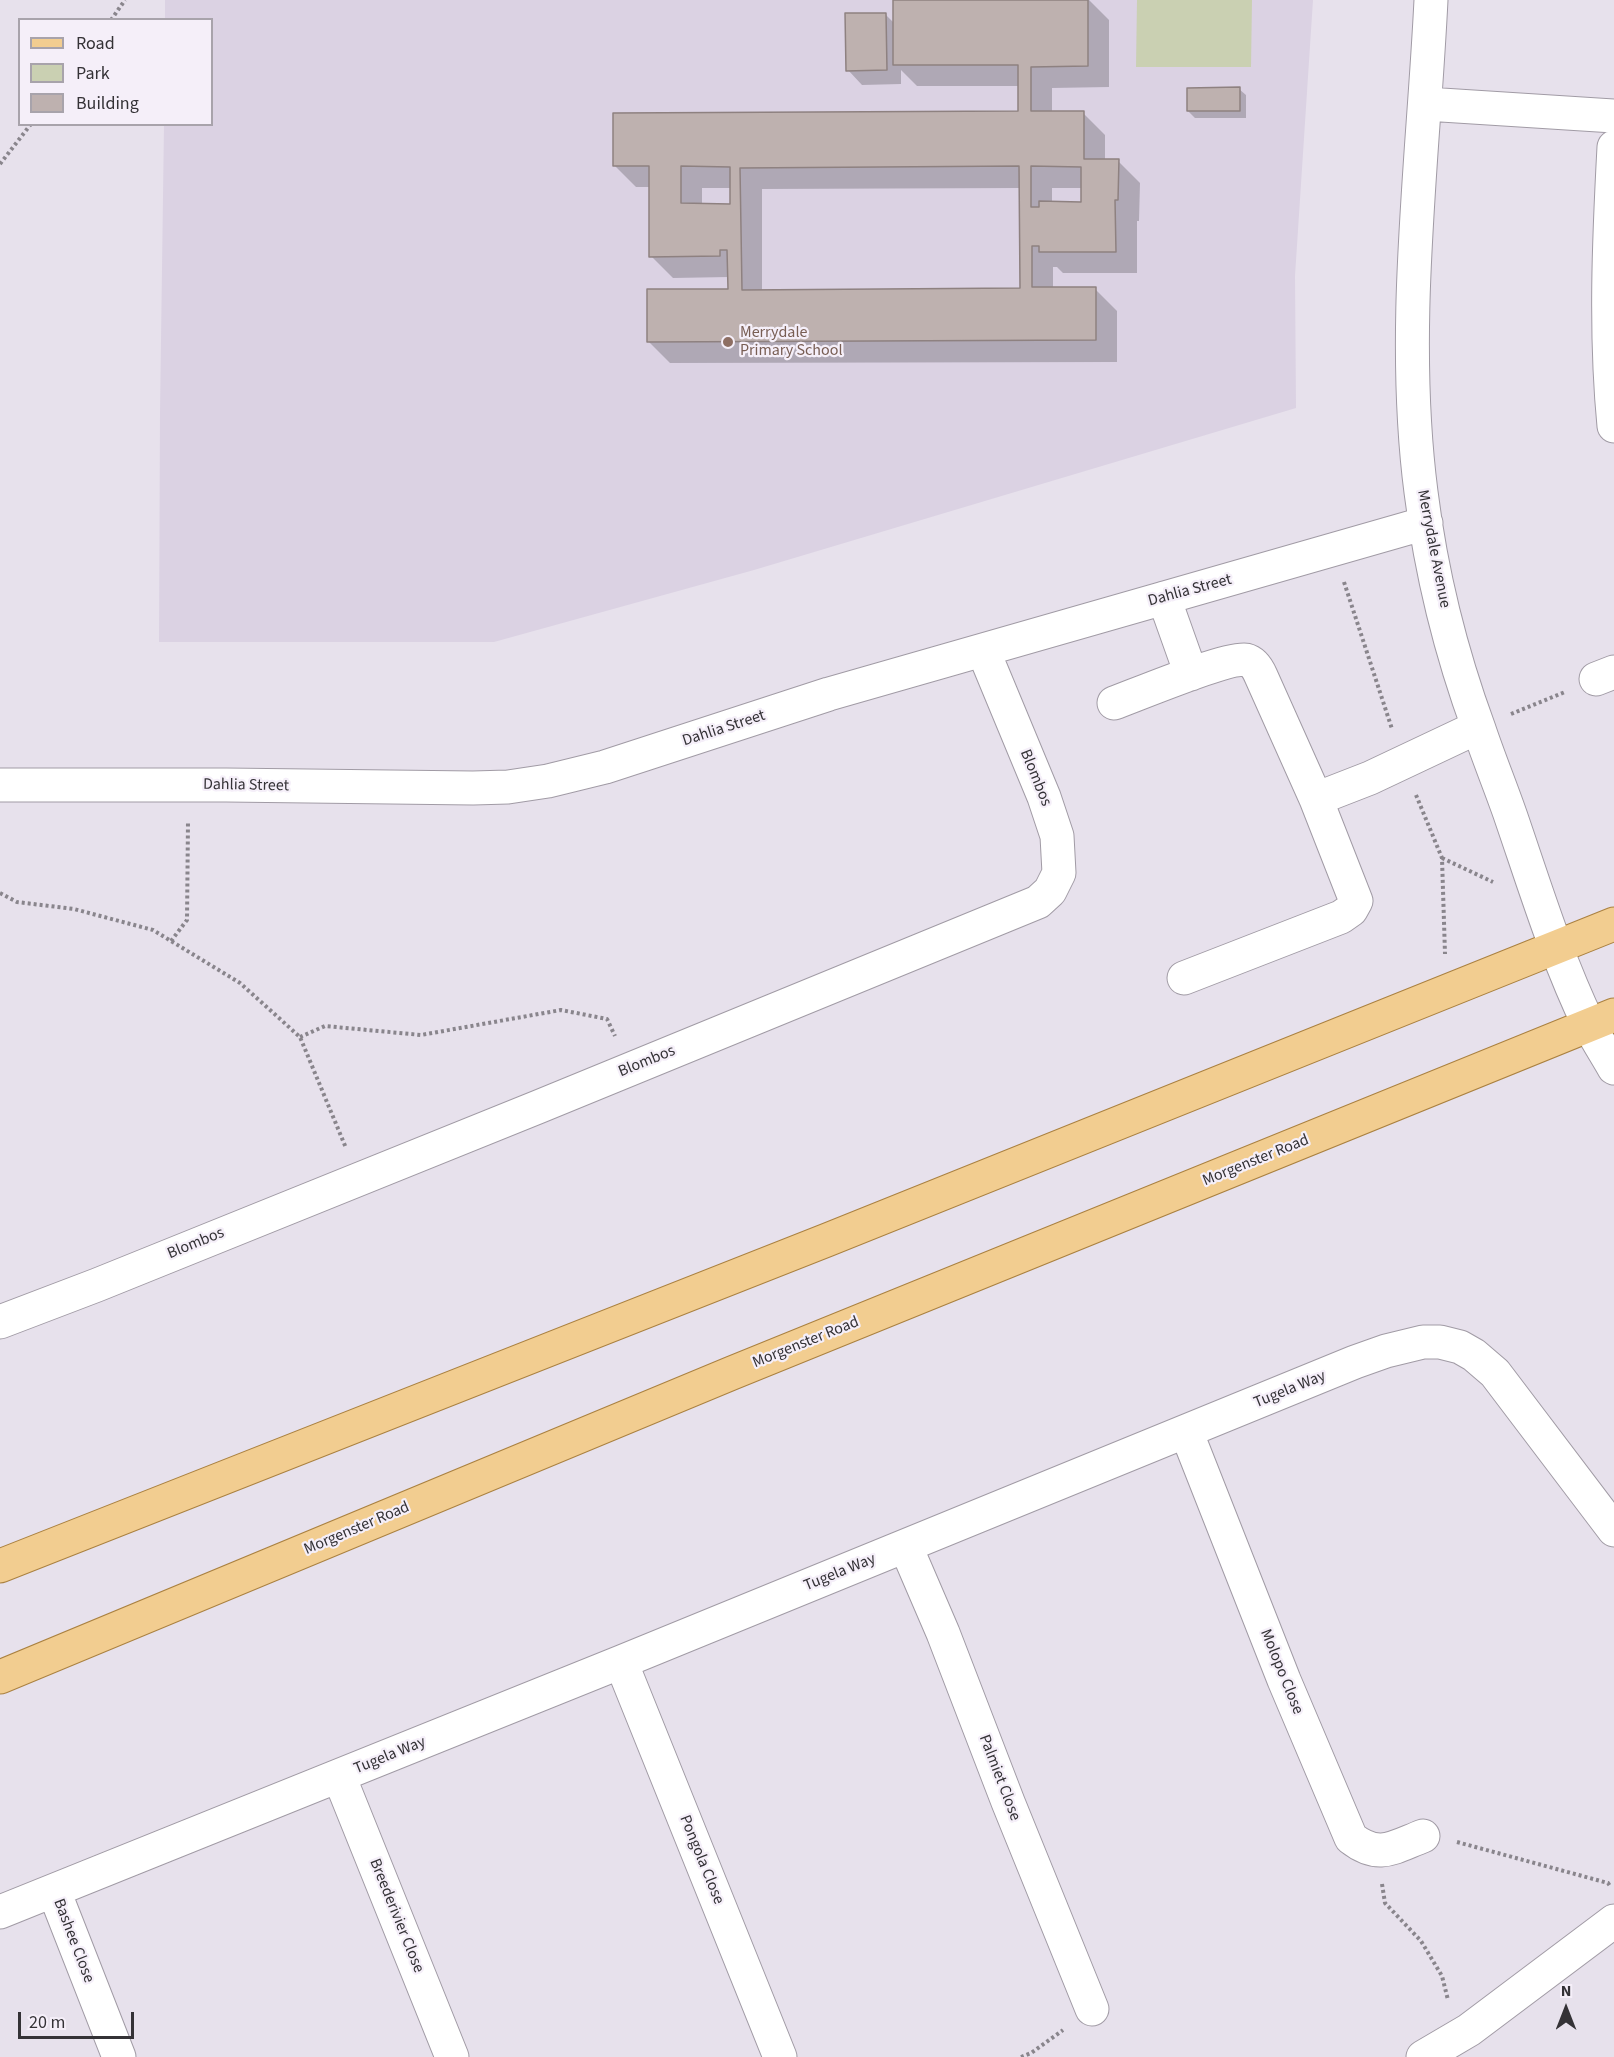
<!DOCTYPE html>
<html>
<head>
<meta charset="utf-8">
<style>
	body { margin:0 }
	#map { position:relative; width:1614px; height:2057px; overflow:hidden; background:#e7e1ec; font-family:"Source Sans 3",sans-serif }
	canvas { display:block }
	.legend { position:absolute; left:18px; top:18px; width:195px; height:108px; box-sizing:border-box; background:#f5eff9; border:2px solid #a8a3ab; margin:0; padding:8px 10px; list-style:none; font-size:18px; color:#343236 }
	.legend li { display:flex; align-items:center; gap:12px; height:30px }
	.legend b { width:30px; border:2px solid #a8a3ab }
	.north { position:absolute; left:1536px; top:1979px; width:60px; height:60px; -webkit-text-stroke:4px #f5eff9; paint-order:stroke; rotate:0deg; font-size:16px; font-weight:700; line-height:24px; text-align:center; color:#343236 }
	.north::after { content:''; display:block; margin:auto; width:21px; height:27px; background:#343236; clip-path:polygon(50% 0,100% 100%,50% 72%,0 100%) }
	.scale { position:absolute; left:18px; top:2012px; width:116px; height:27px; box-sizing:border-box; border:3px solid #343236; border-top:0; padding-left:8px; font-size:18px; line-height:21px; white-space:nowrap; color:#343236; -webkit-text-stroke:4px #f5eff9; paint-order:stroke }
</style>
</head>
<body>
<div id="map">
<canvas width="1614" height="2057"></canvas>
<ul class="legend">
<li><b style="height:8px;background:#f2cd90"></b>Road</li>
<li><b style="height:16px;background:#cad0b2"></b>Park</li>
<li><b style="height:16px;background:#beb1af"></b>Building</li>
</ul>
<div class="north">N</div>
<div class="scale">20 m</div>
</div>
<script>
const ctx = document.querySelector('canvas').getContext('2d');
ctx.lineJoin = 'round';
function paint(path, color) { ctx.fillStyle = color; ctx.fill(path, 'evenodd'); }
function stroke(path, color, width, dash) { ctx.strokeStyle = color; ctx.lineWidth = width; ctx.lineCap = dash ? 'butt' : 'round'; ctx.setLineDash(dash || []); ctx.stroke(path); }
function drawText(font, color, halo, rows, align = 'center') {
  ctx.font = font + ' "Source Sans 3",sans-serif'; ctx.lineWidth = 4.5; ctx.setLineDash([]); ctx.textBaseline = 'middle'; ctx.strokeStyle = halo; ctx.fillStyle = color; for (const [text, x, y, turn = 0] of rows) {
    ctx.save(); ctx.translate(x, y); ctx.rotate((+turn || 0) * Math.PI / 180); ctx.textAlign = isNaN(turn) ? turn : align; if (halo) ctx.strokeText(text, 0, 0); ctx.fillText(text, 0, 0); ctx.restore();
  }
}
paint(new Path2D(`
	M165 0H1313L1295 276 1296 408 754 570 494 642H159L160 413 164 125 212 124V20L165 19Z`), '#dbd2e3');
paint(new Path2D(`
	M1137 0H1252L1251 67H1136Z`), '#cad0b2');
paint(new Path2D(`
	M894 0H1089L1109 20V87L1052 88V113H1083L1105 135V161H1118L1140 183 1139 221H1137V273H1063L1057 267H1053V289H1095L1117 311V362L670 363 648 341 729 290V277L673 278 651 256V187H636L614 165 1020 113V86H917L901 70V84L862 85 848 70 885 14 895 24ZM702 188H731V205H702ZM1021 188 1022 289 762 291V189ZM1052 188H1083V203H1052Z
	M1239 89 1246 95V118H1195L1188 111Z`), '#0003');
const building = new Path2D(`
	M893 0H1088V66L1031 67V111H1084V159H1119L1118 200H1115L1116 252H1039V246H1032V287H1096V340L647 342V289H728L727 250H720V256L649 257V166H613V113L1018 111V65H893ZM681 166 730 167V204L681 203ZM1019 166 1020 288 742 290 740 168ZM1031 166 1081 167V202L1039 201V207H1031Z
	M845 13H886L887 70 846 71Z
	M1240 87V111H1187V88Z`);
paint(building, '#beb1af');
stroke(building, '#8e8180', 1.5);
const minor = new Path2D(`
	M1431 0C1423 163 1400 330 1421 492 1431 572 1451 653 1479 729 1489 759 1501 788 1511 817 1535 887 1557 959 1589 1025 1597 1040 1606 1054 1614 1068
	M1426 104 1614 116
	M1614 147C1609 240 1605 333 1614 426
	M1164 598 1191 674
	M1596 679 1614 672
	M1114 703C1136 695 1229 656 1246 660 1254 662 1258 669 1261 676L1316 799
	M0 785H226L473 788 508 787 548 781 605 767 829 694 1426 523
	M1184 978 1341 917 1351 910 1356 901 1316 799 1370 778 1478 727
	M0 1322 97 1285 538 1107 1038 902 1050 891 1059 873 1057 836 1044 797 983 650
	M1186 1431 1284 1680 1351 1838C1379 1860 1394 1847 1423 1836
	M906 1547 943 1633 1008 1802 1092 2009
	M621 1662 780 2057
	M339 1776 452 2057
	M54 1891 119 2057
	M0 1912 621 1662 1355 1362 1386 1351 1423 1342H1440L1460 1347 1474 1355 1495 1373 1614 1530
	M1423 2057 1469 2030 1614 1921`);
const major = new Path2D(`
	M0 1566 827 1240 1614 924
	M0 1677 732 1373 1614 1015`);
stroke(minor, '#a19ba5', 35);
stroke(major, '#aa8140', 35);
stroke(new Path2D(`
	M111 20 125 0
	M0 164 31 124
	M1344 582 1392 729
	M1511 714 1565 692
	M1416 795 1442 858 1445 954
	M1442 858 1493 882
	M0 893 17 902 74 909 153 930 240 983 300 1037 346 1148
	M171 941 187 920 188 821
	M300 1037 325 1026 421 1035 561 1010 607 1019 615 1036
	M1457 1842 1608 1883 1610 1886
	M1382 1884 1385 1903 1421 1941 1442 1976 1448 2000
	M1021 2057 1031 2053 1063 2030`), '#89858c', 4, [3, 3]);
stroke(minor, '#fff', 33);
stroke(major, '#f2cd90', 33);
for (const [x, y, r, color] of [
	[728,342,6,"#8d6e63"]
]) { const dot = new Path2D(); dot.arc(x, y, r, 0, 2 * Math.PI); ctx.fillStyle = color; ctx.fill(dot); stroke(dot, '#f5eff9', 2); }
drawText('16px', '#785e54', '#f5eff9', [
	["Merrydale",740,333],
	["Primary School",740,351]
], 'left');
drawText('16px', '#343236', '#f5eff9', [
	["Merrydale Avenue",1433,549,79],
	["Dahlia Street",1190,591,-15],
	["Dahlia Street",724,729,-18],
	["Blombos",1035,778,68],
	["Dahlia Street",246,786,1],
	["Blombos",647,1062,-22],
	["Morgenster Road",1256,1161,-22],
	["Blombos",196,1244,-22],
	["Morgenster Road",806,1343,-22],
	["Tugela Way",1290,1390,-22],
	["Morgenster Road",357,1529,-23],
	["Tugela Way",840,1573,-22],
	["Molopo Close",1281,1672,68],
	["Tugela Way",390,1756,-22],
	["Palmiet Close",999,1778,69],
	["Pongola Close",701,1860,68],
	["Breederivier Close",396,1916,68],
	["Bashee Close",73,1941,69]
]);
</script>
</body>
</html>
